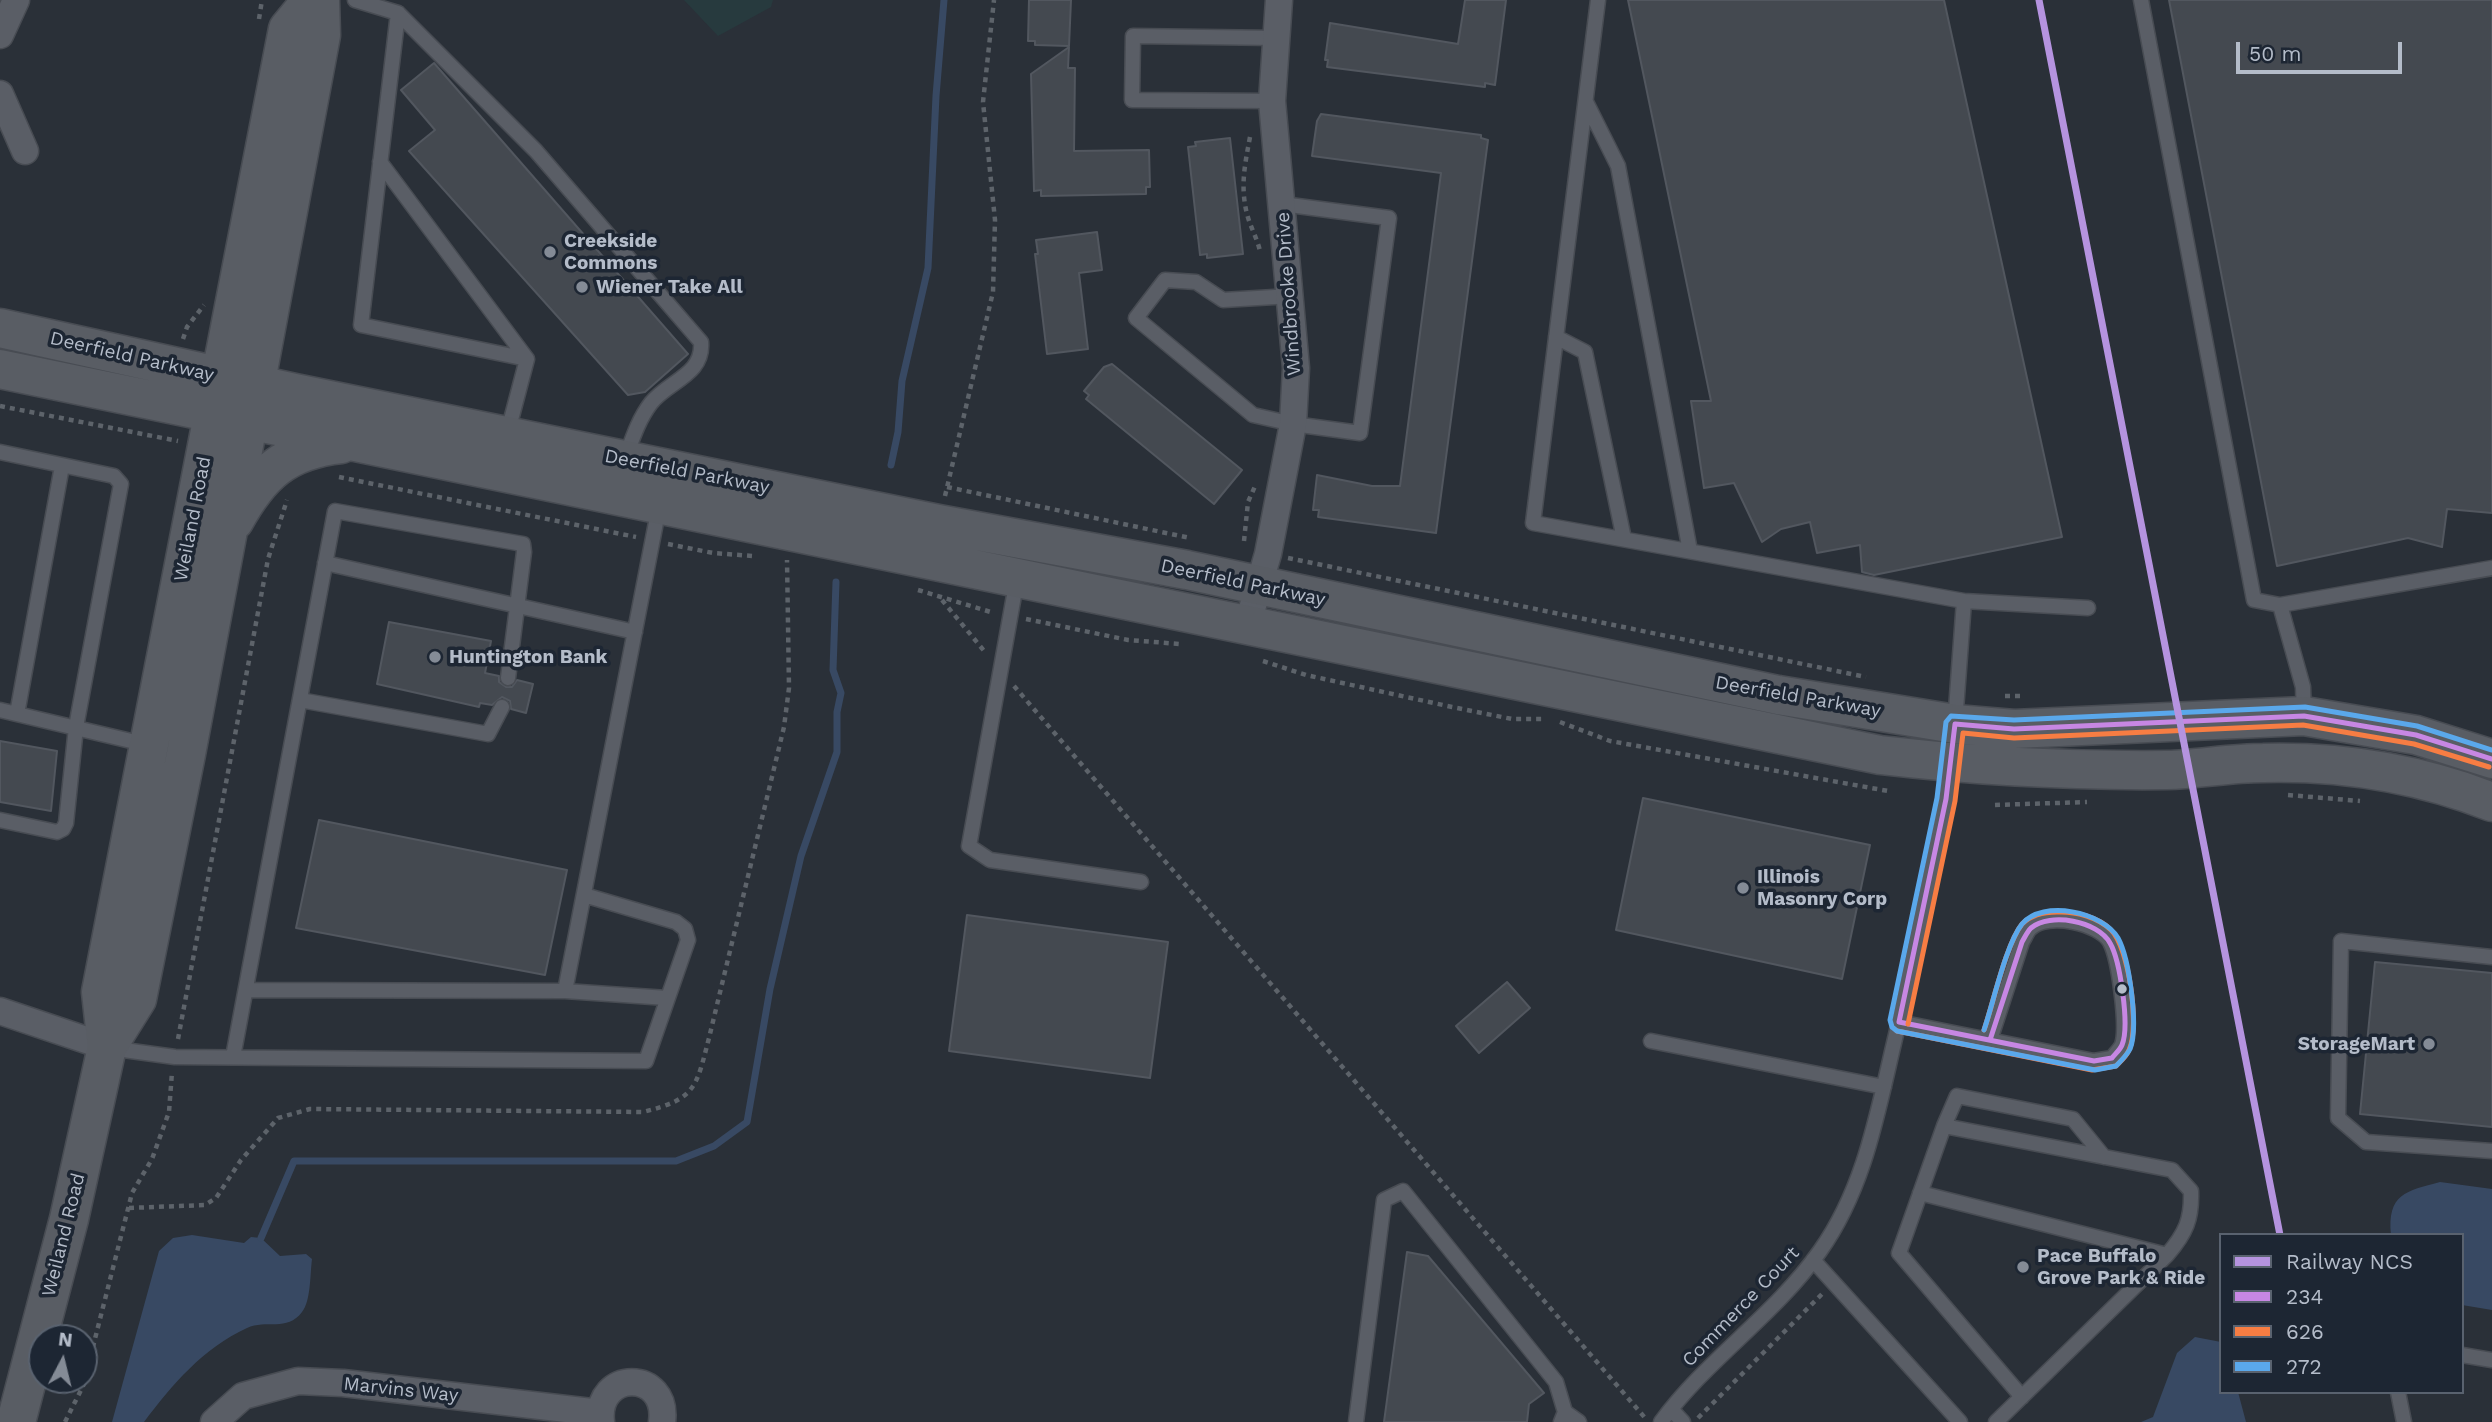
<!DOCTYPE html>
<html>
<head>
<meta charset="utf-8">
<style>
	body { margin:0 }
	#map { position:relative; width:2492px; height:1422px; overflow:hidden; background:#2a3038; font-family:"Work Sans",sans-serif }
	canvas { display:block }
	.legend { position:absolute; left:2219px; top:1233px; width:245px; height:161px; box-sizing:border-box; background:#1d2633; border:2px solid #59626f; margin:0; padding:9px 12px; list-style:none; font-size:21px; color:#b4bcc9 }
	.legend li { display:flex; align-items:center; gap:14px; height:35px }
	.legend b { width:35px; border:2px solid #59626f }
	.north { position:absolute; left:28px; top:1324px; width:70px; height:70px; box-sizing:border-box; background:#1d2633; border:2px solid #59626f; border-radius:50%; rotate:7deg; font-size:19px; font-weight:700; line-height:28px; text-align:center; color:#b4bcc9 }
	.north::after { content:''; display:block; margin:auto; width:24px; height:32px; background:#848b96; clip-path:polygon(50% 0,100% 100%,50% 72%,0 100%) }
	.scale { position:absolute; left:2236px; top:42px; width:166px; height:32px; box-sizing:border-box; border:4px solid #b4bcc9; border-top:0; padding-left:9px; font-size:21px; line-height:24px; white-space:nowrap; color:#b4bcc9; -webkit-text-stroke:5px #1d2633; paint-order:stroke }
</style>
</head>
<body>
<div id="map">
<canvas width="2492" height="1422"></canvas>
<ul class="legend">
<li><b style="height:9px;background:#b593df"></b>Railway NCS</li>
<li><b style="height:9px;background:#c787e3"></b>234</li>
<li><b style="height:9px;background:#f77d43"></b>626</li>
<li><b style="height:9px;background:#5aa8eb"></b>272</li>
</ul>
<div class="north">N</div>
<div class="scale">50 m</div>
</div>
<script>
const ctx = document.querySelector('canvas').getContext('2d');
ctx.lineJoin = 'round';
function paint(path, color) { ctx.fillStyle = color; ctx.fill(path, 'evenodd'); }
function stroke(path, color, width, dash) { ctx.strokeStyle = color; ctx.lineWidth = width; ctx.lineCap = dash ? 'butt' : 'round'; ctx.setLineDash(dash || []); ctx.stroke(path); }
function drawText(font, color, halo, rows, align = 'center') {
  ctx.font = font + ' "Work Sans",sans-serif'; ctx.lineWidth = 7; ctx.setLineDash([]); ctx.textBaseline = 'middle'; ctx.strokeStyle = halo; ctx.fillStyle = color; for (const [text, x, y, turn = 0] of rows) {
    ctx.save(); ctx.translate(x, y); ctx.rotate((+turn || 0) * Math.PI / 180); ctx.textAlign = isNaN(turn) ? turn : align; if (halo) ctx.strokeText(text, 0, 0); ctx.fillText(text, 0, 0); ctx.restore();
  }
}
paint(new Path2D(`
	M684 0H773L771 7 718 36Z`), '#273a3e');
paint(new Path2D(`
	M2440 1182 2492 1189V1310L2462 1305V1235H2391C2387 1194 2406 1191 2440 1182Z
	M192 1235 244 1243 251 1237 261 1238 280 1256 306 1254 312 1259C310 1274 311 1301 302 1312 287 1332 266 1319 247 1328 203 1348 172 1385 144 1422H112L159 1251 173 1238Z
	M2195 1337 2221 1342V1392H2238L2246 1422H2141L2153 1417 2177 1353Z`), '#384963');
stroke(new Path2D(`
	M891 465 898 432 902 381 928 268 936 96 944 0
	M261 1238 294 1161H676L714 1146 747 1122 770 989 801 856 837 752V712L841 693 833 670 836 582`), '#384963', 7);
const building = new Path2D(`
	M1029 0H1071L1069 46 1035 45V41H1028Z
	M1465 0H1506L1495 85 1485 83V87L1327 67 1328 60H1325L1330 23 1458 44Z
	M1628 0H1944L2062 537 1874 575 1862 572 1860 545 1817 553 1810 522 1781 529 1762 542 1734 483 1704 488 1691 401H1711Z
	M2169 0H2492V513L2447 509 2442 547 2408 538 2277 566Z
	M1069 47 1068 68H1075L1074 151 1149 150 1150 187H1146V194L1041 196V190L1034 191 1031 74Z
	M434 63 688 354 645 392 628 395 409 151 435 130 401 90Z
	M1321 114 1481 135V138L1488 140 1436 533 1318 517 1319 510H1313L1317 475 1372 486H1400L1441 173 1312 156 1317 121Z
	M1230 138 1243 254 1207 258V254L1200 255 1188 147 1196 146 1195 142Z
	M1097 232 1102 270 1079 273 1088 349 1047 354 1035 254H1038L1036 240Z
	M1112 364 1242 470 1214 504 1086 399 1089 395 1084 391 1104 367Z
	M389 622 491 641 485 673 499 676V682L506 687H512L517 680 533 684 526 713 511 709 510 701 502 697 492 705 480 703 479 707 377 684Z
	M0 741 57 751 51 811 0 802Z
	M1643 798 1870 845 1842 979 1616 930Z
	M319 820 567 870 545 975 296 928Z
	M967 915 1168 942 1150 1078 949 1051Z
	M2375 962 2492 973V1127L2360 1114Z
	M1507 982 1530 1008 1479 1053 1456 1026Z
	M1407 1252 1428 1256 1544 1393 1529 1404 1527 1422H1384Z`);
paint(building, '#444950');
stroke(building, '#52575f', 2);
const lane = new Path2D(`
	M355 0 398 13 361 325 527 359 507 435
	M1598 0 1533 523 1964 601 2088 608
	M2141 0 2254 600 2280 605
	M398 13 536 151 701 342C704 375 668 381 651 403 638 420 632 440 625 459
	M1272 101 1132 100 1133 36 1276 38
	M1586 102 1618 166 1690 551
	M380 162 527 359
	M1282 204 1389 218 1360 433 1293 424 1253 415 1136 318 1165 280 1196 282 1223 300 1292 296
	M1556 337 1585 352 1624 539
	M0 452 114 476 121 484 76 727 66 823 63 829 57 832 0 820
	M325 563 635 632
	M1017 579 969 846 990 860 1141 882
	M300 700 488 734 502 707
	M0 710 148 745
	M17 714 62 466
	M2304 715 2303 687 2280 605 2492 568
	M1955 723 1964 601
	M2492 957 2341 941 2338 1118 2366 1142 2492 1151
	M246 990 565 991 667 998
	M565 991 659 507
	M1899 1022 2094 1061 2112 1058C2115 1054 2120 1049 2122 1045 2128 1027 2119 959 2110 942 2099 923 2048 912 2031 928 2027 931 2025 938 2022 942L1990 1040
	M1651 1041 1884 1087
	M109 1048 175 1057 646 1061 688 940 685 929 676 922 584 895
	M233 1057 335 511 523 544 524 552 508 678
	M1944 1126 1957 1096 2073 1119 2104 1157
	M1920 1193 2167 1255
	M1813 1260 1960 1422
	M2462 1355 2492 1360
	M2398 1392 2404 1422
	M1671 1409 1683 1422
	M1356 1422 1384 1200 1403 1191 1556 1382 1565 1412
	M1561 1422 1565 1412 1579 1422
	M1661 1422C1707 1359 1775 1315 1820 1251 1864 1189 1877 1115 1894 1043 1913 962 1929 880 1946 799L1950 764
	M1996 1422 2167 1255C2186 1233 2192 1219 2191 1191L2172 1170 1944 1126 1899 1253 2022 1397`);
const street = new Path2D(`
	M0 35 16 0
	M0 94 25 151
	M1247 626 1268 554 1293 424 1296 368 1272 101 1279 0
	M0 1011 107 1047
	M214 1422 243 1396 298 1381 343 1383 600 1413
	M601 1422C595 1369 669 1369 662 1422`);
const secondary = new Path2D(`
	M0 328 295 393 939 524 1187 570 1778 695 1955 724 2014 729 2304 716 2416 735 2492 759
	M0 369 1880 755C1975 766 2072 771 2167 770 2199 769 2231 763 2263 763 2343 761 2418 773 2492 802
	M234 521C260 474 285 450 341 444
	M107 1047 137 999 186 754 321 35 320 0
	M16 1422 69 1219 107 1047 101 992 288 29 312 0`);
stroke(lane, '#484c53', 17);
stroke(street, '#484c53', 29);
stroke(secondary, '#484c53', 41);
stroke(new Path2D(`
	M259 19 262 0
	M1250 137C1245 164 1240 186 1247 214 1250 226 1257 238 1260 251
	M183 339 187 327 204 305
	M0 406 178 441
	M339 477 636 537
	M947 487 1190 538
	M945 496 993 292 995 220 983 102 994 0
	M1244 541 1248 502 1256 484
	M668 544 713 553 753 556
	M1288 558 1866 677
	M918 590 994 613
	M942 600 985 652
	M1026 619 1128 640 1180 644
	M1263 661 1306 675 1452 707 1512 719H1545
	M1014 686 1646 1419
	M2005 696H2021
	M1560 722 1610 741 1888 791
	M2288 795 2360 801
	M1995 805 2087 802
	M178 1039 268 559 287 500
	M129 1208 205 1205 216 1198 241 1160 278 1118 310 1109 643 1112C696 1099 696 1088 709 1038L784 727 789 688 787 560
	M1698 1418 1823 1293
	M65 1422 83 1386 132 1193 152 1159 169 1112 172 1072`), '#5d636a', 4.5, [5, 5]);
stroke(lane, '#5a5e66', 14);
stroke(street, '#5a5e66', 26);
stroke(secondary, '#595d64', 38);
stroke(new Path2D(`
	M1899 1022 1946 799 1955 724 2014 729 2304 716 2416 735 2492 759
	M1899 1022 2094 1061 2112 1058C2115 1054 2120 1050 2122 1045 2130 1026 2120 960 2110 943 2098 921 2050 912 2031 928 2027 932 2025 937 2022 942L1990 1040`), '#c787e3', 5);
stroke(new Path2D(`
	M1908 1024 1955 801 1963 733 2014 738 2303 725 2414 744 2489 767
	M1897 1031 2092 1070 2116 1066C2121 1061 2127 1056 2129 1050 2140 1028 2129 947 2111 930 2098 917 2075 911 2057 912 2044 912 2031 915 2022 924 2006 944 1993 1004 1984 1030`), '#f77d43', 5);
stroke(new Path2D(`
	M1984 1030C1993 1004 2006 944 2022 924 2043 899 2103 912 2118 938 2129 958 2139 1027 2130 1049 2127 1055 2121 1061 2116 1066L2095 1070 1897 1031 1892 1027 1890 1020 1937 798 1946 722 1951 716 2014 720 2305 707 2417 726 2492 750`), '#5aa8eb', 5);
stroke(new Path2D(`
	M2039 0 2280 1235`), '#b593df', 7);
for (const [x, y, r, color] of [
	[550,252,7,"#848b96"],
	[582,287,7,"#848b96"],
	[435,657,7,"#848b96"],
	[1743,888,7,"#848b96"],
	[2122,989,6,"#b4bcc9"],
	[2429,1044,7,"#848b96"],
	[2023,1267,7,"#848b96"]
]) { const dot = new Path2D(); dot.arc(x, y, r, 0, 2 * Math.PI); ctx.fillStyle = color; ctx.fill(dot); stroke(dot, '#1d2633', 2.5); }
drawText('bold 19px', '#b4bcc9', '#1d2633', [
	["Creekside",564,241],
	["Commons",564,263],
	["Wiener Take All",596,287],
	["Huntington Bank",449,657],
	["Illinois",1757,877],
	["Masonry Corp",1757,899],
	["StorageMart",2415,1044,"right"],
	["Pace Buffalo",2037,1256],
	["Grove Park & Ride",2037,1278]
], 'left');
drawText('19px', '#b4bcc9', '#1d2633', [
	["Windbrooke Drive",1289,294,-94],
	["Deerfield Parkway",132,357,13],
	["Deerfield Parkway",687,472,11],
	["Weiland Road",193,519,-79],
	["Deerfield Parkway",1243,583,12],
	["Deerfield Parkway",1798,697,10],
	["Weiland Road",64,1235,-76],
	["Commerce Court",1741,1307,-46],
	["Marvins Way",401,1390,6]
]);
</script>
</body>
</html>
